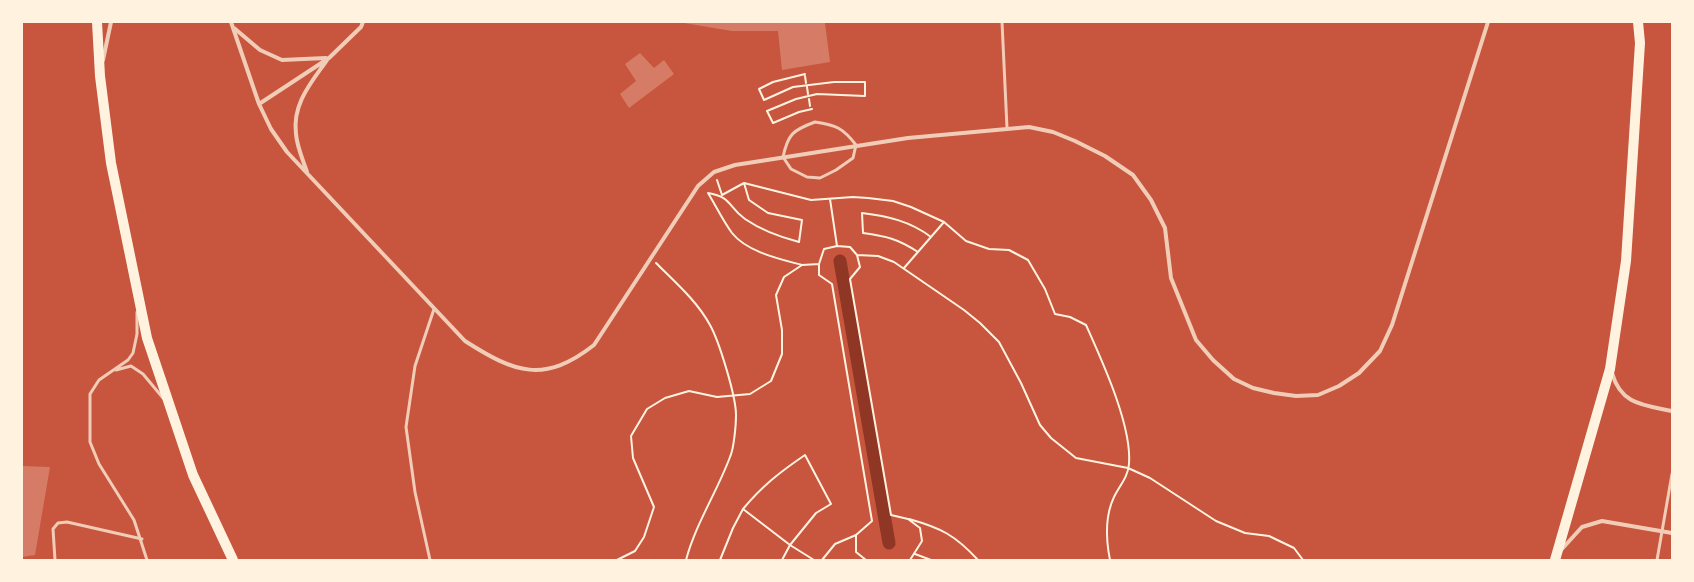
<!DOCTYPE html>
<html>
<head>
<meta charset="utf-8">
<style>
	body { margin:0 }
	#map { position:relative; width:1694px; height:582px; overflow:hidden; background:#c8553d; font-family:"PT Sans Narrow",sans-serif }
	canvas { display:block }
	.frame { position:absolute; inset:0; border:23px solid #fff3e0; pointer-events:none }
</style>
</head>
<body>
<div id="map">
<canvas width="1694" height="582"></canvas>
<div class="frame"></div>
</div>
<script>
const ctx = document.querySelector('canvas').getContext('2d');
ctx.lineJoin = 'round';
function stroke(path, color, width, dash) { ctx.strokeStyle = color; ctx.lineWidth = width; ctx.lineCap = dash ? 'butt' : 'round'; ctx.setLineDash(dash || []); ctx.stroke(path); }
function paint(path, color) { ctx.fillStyle = color; ctx.fill(path, 'evenodd'); }
stroke(new Path2D(`
	M840 261 889 543`), '#8f3625', 13);
paint(new Path2D(`
	M678 22H828L825 23 830 62 782 70 778 31H732Z
	M640 53 654 68 664 60 674 74 629 108 620 94 636 81 625 64Z
	M22 466 50 467 35 555 22 557Z`), '#d67c66');
stroke(new Path2D(`
	M805 74 773 82 759 89 764 100 793 87 834 82H865V96L817 94 796 99 767 111 773 123 799 112 812 109
	M805 76 806 83
	M807 87 808 94
	M809 99 810 106
	M717 180 722 195 744 183 811 200 853 197 868 198 893 201 911 207 944 222 966 241 989 249 1009 250 1028 260 1045 289 1055 314 1070 317 1086 325C1102 361 1132 425 1129 464 1128 477 1120 485 1114 497 1105 516 1106 540 1110 560
	M744 183 749 200 768 213 802 220 799 242C780 237 761 230 745 219 728 207 732 197 708 193 716 206 723 221 732 233 747 252 780 259 802 265
	M830 199 837 246
	M918 252C898 239 886 236 863 233L862 213C887 216 910 221 931 237
	M857 255 878 256 894 262 964 310 980 323 999 342 1021 383 1040 425 1051 438 1076 458 1128 468 1150 478 1216 521 1245 533 1269 536 1294 548 1303 560
	M656 263C675 282 697 301 710 325 719 341 736 396 736 415 736 425 734 448 730 457 717 492 696 523 686 560
	M904 268 944 222
	M743 509C762 486 780 472 805 455L831 504 816 513 790 545 814 560
	M909 519C941 528 955 535 978 560
	M915 554 931 560
	M617 560 635 551 644 537 654 507 633 458 631 436 647 409 665 398 689 391 717 397 750 394 771 381 782 354V330L776 295 784 277 802 265 819 264
	M720 560 733 528 743 509 790 545 782 560
	M822 560 835 544 856 535
	M866 560 856 552V535L872 521 832 284 819 275V264L824 249 837 246 850 247 857 255 860 267 850 279 891 515 908 519 920 528 922 541 910 560`), '#fff3e0', 2);
stroke(new Path2D(`
	M1002 22 1007 128
	M815 122C836 125 843 128 856 145L853 158 836 170 820 178 807 177 791 169 783 157C788 134 793 130 815 122Z
	M137 312V334L133 353 128 360 99 380 90 394V442L99 464 134 520 147 560
	M116 370 131 366 143 374 163 398
	M55 560 53 529 58 523 67 522 142 539
	M430 560 415 492 406 427 415 366 434 309
	M1657 560 1672 474`), '#f1ccb7', 3);
stroke(new Path2D(`
	M231 22 259 104 271 129 287 152 465 341C515 373 544 384 594 345L698 186 714 172 735 165 908 138 1029 127 1053 132 1075 141 1105 156 1133 175 1151 200 1165 228 1171 278 1196 340 1213 360 1234 379 1253 388 1274 393 1296 396 1318 395 1339 386 1359 373 1380 351 1392 325 1488 22
	M234 28 260 50 282 60 326 58
	M103 60 111 22
	M259 104 329 58 361 27 363 22
	M307 172C303 160 297 147 296 134 292 104 311 83 327 60
	M1612 373C1621 405 1644 405 1672 411
	M1561 550 1582 527 1602 521 1672 533`), '#f1ccb7', 4);
stroke(new Path2D(`
	M97 22 100 76 111 163 147 338 193 475 233 560
	M1555 560 1610 369 1626 261 1640 43 1638 22`), '#fff3e0', 10);
</script>
</body>
</html>
